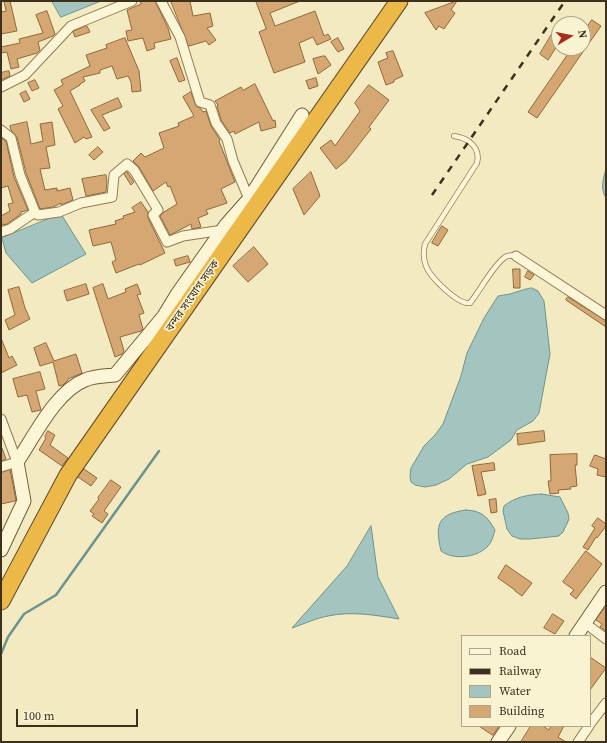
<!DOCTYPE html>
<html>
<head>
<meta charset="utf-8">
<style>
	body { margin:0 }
	#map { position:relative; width:607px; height:743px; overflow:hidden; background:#f3eac1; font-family:"Source Serif 4",serif }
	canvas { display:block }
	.frame { position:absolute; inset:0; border:2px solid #3d301c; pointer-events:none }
	.legend { position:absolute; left:461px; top:635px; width:130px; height:92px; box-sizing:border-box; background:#f9f3d2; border:1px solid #aea589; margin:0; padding:5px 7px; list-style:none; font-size:12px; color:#3d301c }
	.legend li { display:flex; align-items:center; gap:8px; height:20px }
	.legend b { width:20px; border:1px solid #aea589 }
	.north { position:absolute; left:551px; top:16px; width:40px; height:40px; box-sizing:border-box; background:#f9f3d2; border:1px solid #aea589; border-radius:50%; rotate:80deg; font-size:11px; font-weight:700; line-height:16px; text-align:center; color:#3d301c }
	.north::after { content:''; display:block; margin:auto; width:14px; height:18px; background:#a52f1f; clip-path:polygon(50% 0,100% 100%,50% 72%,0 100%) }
	.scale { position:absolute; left:16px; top:709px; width:122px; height:18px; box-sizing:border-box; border:2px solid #3d301c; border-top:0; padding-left:5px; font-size:12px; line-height:14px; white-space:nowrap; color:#3d301c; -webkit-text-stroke:3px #f9f3d2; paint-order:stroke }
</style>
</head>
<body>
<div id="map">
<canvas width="607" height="743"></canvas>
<div class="frame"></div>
<ul class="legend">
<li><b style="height:5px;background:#fcf6d6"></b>Road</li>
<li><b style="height:5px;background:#3d301c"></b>Railway</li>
<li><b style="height:11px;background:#a4c5bf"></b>Water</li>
<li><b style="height:11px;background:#d5a873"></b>Building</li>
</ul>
<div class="north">N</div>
<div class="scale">100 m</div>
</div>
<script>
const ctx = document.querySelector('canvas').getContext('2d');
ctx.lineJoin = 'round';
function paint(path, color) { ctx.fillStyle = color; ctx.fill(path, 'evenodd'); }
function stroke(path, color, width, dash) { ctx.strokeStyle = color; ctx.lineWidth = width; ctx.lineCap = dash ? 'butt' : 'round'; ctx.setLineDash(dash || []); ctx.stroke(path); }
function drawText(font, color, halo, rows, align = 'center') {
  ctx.font = font + ' "Source Serif 4","Noto Sans Bengali",serif'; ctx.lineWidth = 3.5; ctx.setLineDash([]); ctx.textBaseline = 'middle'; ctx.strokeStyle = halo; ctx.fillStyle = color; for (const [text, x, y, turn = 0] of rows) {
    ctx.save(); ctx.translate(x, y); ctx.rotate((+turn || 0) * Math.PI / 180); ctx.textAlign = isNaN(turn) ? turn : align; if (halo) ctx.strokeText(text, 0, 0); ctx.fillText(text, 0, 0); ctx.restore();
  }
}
const water = new Path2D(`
	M52 1H101L61 17Z
	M606 169V198C600 188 603 180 606 169Z
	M61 214 86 254 32 283 6 253 2 238Z
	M532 288 538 291 544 301 550 354 539 413 533 421 517 430 511 440 488 457 467 464 449 479 436 485 425 487 415 485 411 482 410 476 411 468 424 446 435 435 443 424 461 376 467 353 484 318 498 296 510 294 526 289Z
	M541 494 560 497 568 513 569 519 563 532 559 536 530 539H520L512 536 507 529 503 511 504 506C515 497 527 495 541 494Z
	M466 510C482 511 487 516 495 530 493 537 492 542 487 547 476 558 453 560 441 551 435 525 437 514 466 510Z
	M371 526 378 577 399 619C375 615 351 611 328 616 316 618 304 624 292 628L347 566Z`);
paint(water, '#a4c5bf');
stroke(water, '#6a948f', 1);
stroke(new Path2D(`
	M1 654 8 637 24 614 56 595 159 451`), '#6a948f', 2.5);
const building = new Path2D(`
	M4 1H10L17 31 1 34V12L6 11Z
	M140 1H155L168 28 171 39 154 43 155 48 147 51 143 38 128 41 126 31 132 30 127 10 141 4Z
	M171 1H190L193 16 210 13 213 26 207 28 216 40 209 45 206 41 189 46Z
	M256 1H300L270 13 275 26 315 11 324 36 328 34 331 39 317 45 313 37 299 43 305 62 274 73 259 32 266 29Z
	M457 1 451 10 455 13 444 29 439 26 436 30 425 13Z
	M47 11 55 34 53 36 38 42 40 50 37 53 17 59 19 67 11 69 7 52 1 53V47L20 43 19 39 43 33 36 15Z
	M592 20 601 26 537 118 528 112 572 48H583V33Z
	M559 22V43L548 60 540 54Z
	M87 26 90 32 75 37 73 32 74 31Z
	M125 38 139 71 141 91 132 92 131 82 128 76 117 79 112 66 100 70V73L83 77 85 81 80 84V85L70 91 92 137 86 139 84 137 75 143 58 109 63 106 54 90 63 85 61 80 90 66 86 55 107 48 106 45Z
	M338 38 344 49 338 52 331 42Z
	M393 51 403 76 394 80V82L386 85 378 62 388 58 386 53Z
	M323 56H325L331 65 318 74 313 59Z
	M177 58 185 80 179 82 170 61Z
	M9 71 10 76 1 80V73Z
	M316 78 318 86 309 89 306 81Z
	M35 80 39 88 32 91 28 83Z
	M255 84 273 121 275 120 276 127 261 131 259 122 235 134 234 131 230 133 221 120 217 106 218 105 215 101 241 87 243 90Z
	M369 85 389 100 369 127 371 129 346 161 336 169 320 148 331 140 335 146 360 111 355 103Z
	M26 91 30 99 24 102 20 94Z
	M191 92 196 106 201 109 203 112 206 111 211 126 220 140 219 141 235 182 221 189 227 203 206 210 208 214 198 218 201 227 192 229 191 224 170 235 160 216 164 212 177 204 170 186 168 187 166 182 153 191 139 167 133 161 141 153 145 157 164 148 159 133 179 126 178 123 194 116 183 97Z
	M118 98 122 107 102 115 110 128 104 131 91 110Z
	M27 122 31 144 43 141 40 124 52 122 55 145 46 147 50 168 40 169 45 190 57 188V191L70 188 73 200 61 205V203L53 207 40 209 26 173 17 137 11 130 10 126Z
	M1 138 6 141 14 177 28 210 21 212V214L7 224 2 225 1 216 10 211 8 204 13 203 8 186 1 188Z
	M98 147 103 152 94 160 89 155Z
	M127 172 134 182 131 185 124 174Z
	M311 172 320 196 304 215 293 189Z
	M106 175 107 182 106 192 86 196 82 179Z
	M141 202 148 212V218L165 253 140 265 139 264 116 273 112 262 116 260 111 242 93 246 89 230 116 224 115 221 124 218 123 216 135 212 132 208Z
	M442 226 448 230 438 246 432 243Z
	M254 247 268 264 248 282 233 266Z
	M188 256 190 262 176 266 174 260Z
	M513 269H520V288H514Z
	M528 271 534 275 530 280 525 277Z
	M86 284 89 294 67 301 64 291Z
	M103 284 108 299 126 292 125 289 137 284 141 294 137 295 144 313 139 315 143 329 141 331 120 337 124 351 122 354 115 357 93 288Z
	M19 287 25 308 30 319 9 330 5 320 15 315 8 290Z
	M568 297 606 321V327L566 300Z
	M1 338 9 358 12 356 17 365 1 373Z
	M46 343 54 361 76 354 82 373 68 379V380L63 385 59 386 53 362 40 366 34 348Z
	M40 372 45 389 36 391 41 410 32 412 27 395 18 397 13 379Z
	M48 431 55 435 50 445 68 458 62 466 39 450 46 438 45 437Z
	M544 431 545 441 518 445 517 434Z
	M1 448H2L6 459 1 461Z
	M577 454V465H575L577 486 570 487 571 489 558 490 559 493 550 494 548 481H551L550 455Z
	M595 455 606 459V477L597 475 598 469 590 466Z
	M494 463 495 470 481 472 486 494 478 496 472 466Z
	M84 469 97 478 91 486 78 477Z
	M10 470 16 500 15 501 1 504V473Z
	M111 480 121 487 104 511 108 514 102 523 92 516 94 514 90 511 99 499 98 498Z
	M496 499 497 512 491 513 489 500Z
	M598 518 606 524V526L597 538 596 537 588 550 583 547 595 528 592 526Z
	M586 551 602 564 576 599 570 594 574 590 563 582Z
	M506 565 532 583 522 596 515 591V590L498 578Z
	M605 608 606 609V631L600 627 602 624 596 620Z
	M553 614 564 621 555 634 544 628Z
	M590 657 606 668 590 690Z
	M479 726H499L493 735Z
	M531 726H543L549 730 551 726H564L558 737 566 742H521Z`);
paint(building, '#d5a873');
stroke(building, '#916739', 1);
const lane = new Path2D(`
	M454 136C468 138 481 147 477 163L425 244C423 252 423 258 426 266 430 277 458 305 470 303 480 291 492 267 504 258 507 255 511 255 516 256`);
const street = new Path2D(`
	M161 1 180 37 200 102 210 105 216 123 227 139 233 161 249 199
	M1 87 25 75 71 26 132 1
	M1 130 11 138 20 175 35 212
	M1 232 10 229 35 212 38 215 59 212 81 203 112 197 114 175 127 164 134 170 158 210 153 215 167 242 183 236 223 230
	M516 256 606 315
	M1 419 17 462 1 467
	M585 623 606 639
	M590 724 606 703
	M578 742 589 726`);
const secondary = new Path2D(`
	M1 550 24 501 17 462C34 437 56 391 85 380 94 376 105 376 115 375L164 316 178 293 226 225 249 199 302 115
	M576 636 606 592
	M498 742 509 726`);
const highway = new Path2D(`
	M1 601 68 475 399 1`);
stroke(lane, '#8f7b56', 6);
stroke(street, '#8f7b56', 11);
stroke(secondary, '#715c39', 15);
stroke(highway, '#5c482b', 19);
stroke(lane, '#fcf6d6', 4.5);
stroke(street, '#fcf6d6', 9);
stroke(secondary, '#fcf6d6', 13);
stroke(highway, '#ecb848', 17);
stroke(new Path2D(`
	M432 195 565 1`), '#3d301c', 2.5, [7, 7]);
drawText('11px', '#3d301c', '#f9f3d2', [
	["বন্দর সংযোগ সড়ক",193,296,-55]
]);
</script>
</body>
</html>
